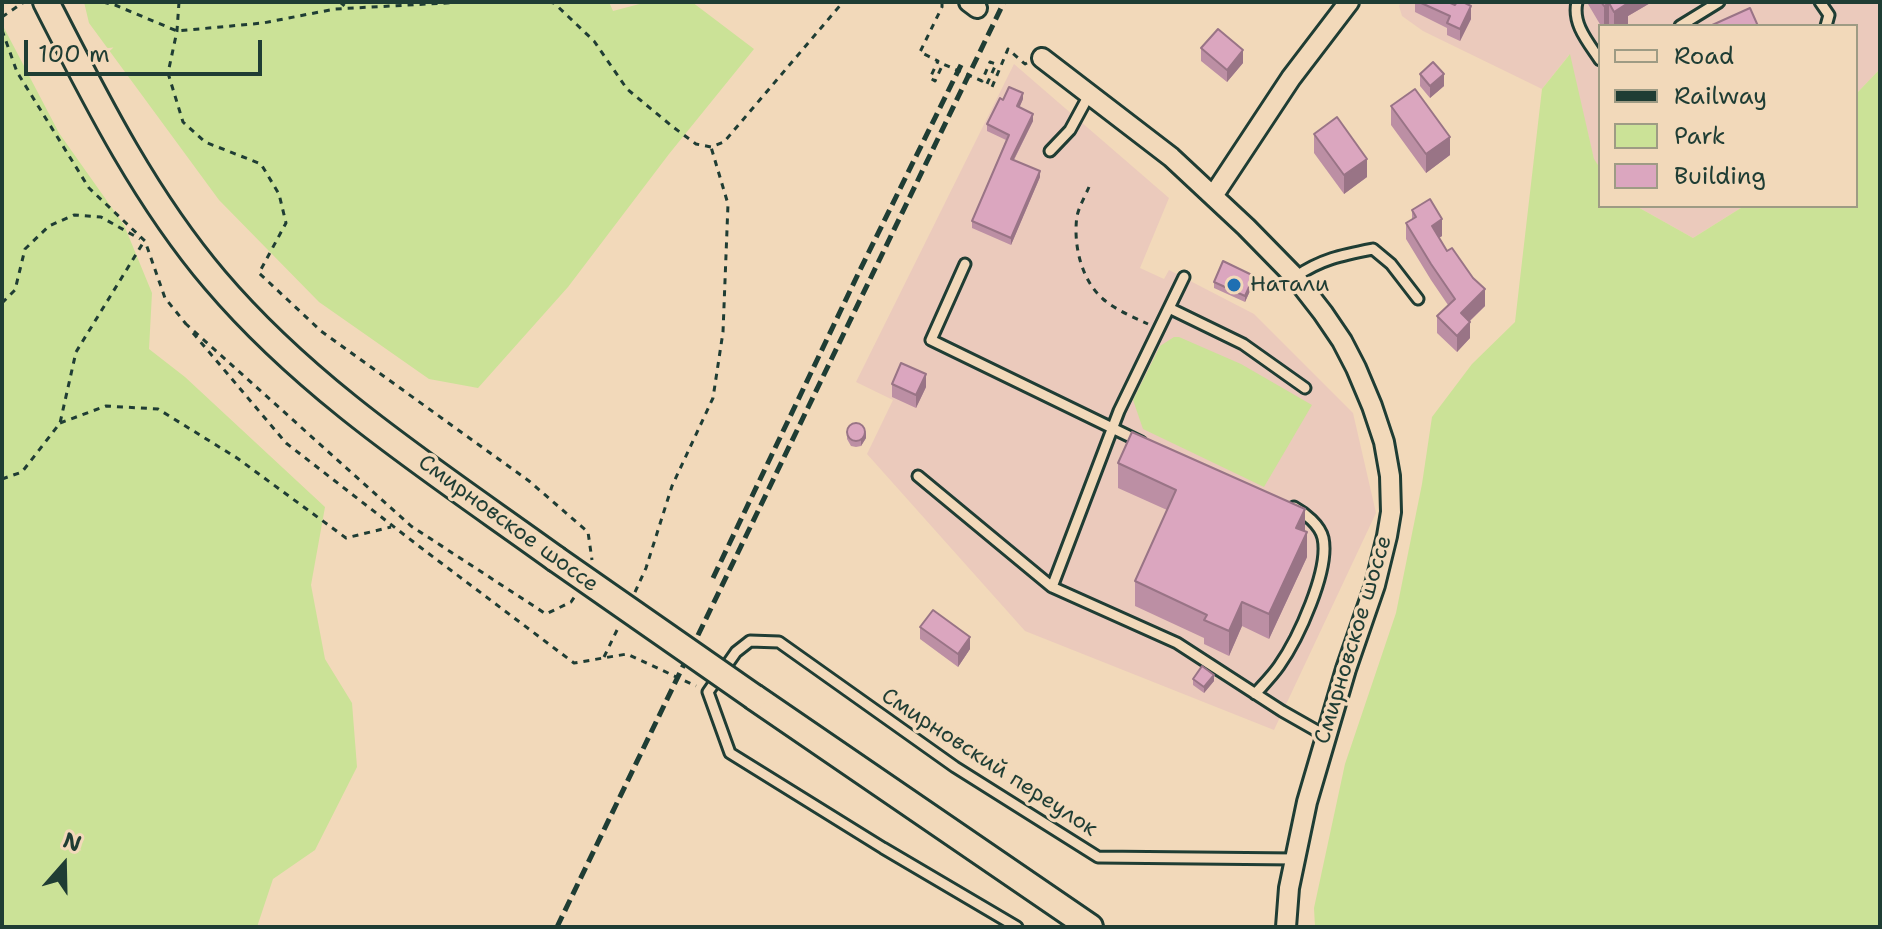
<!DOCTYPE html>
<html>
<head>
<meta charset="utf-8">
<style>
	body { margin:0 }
	#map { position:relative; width:1882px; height:929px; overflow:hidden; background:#f2d9ba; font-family:"Shantell Sans",sans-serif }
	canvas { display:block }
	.frame { position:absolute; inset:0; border:4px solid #1f3d34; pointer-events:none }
	.legend { position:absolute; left:1598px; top:24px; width:260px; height:184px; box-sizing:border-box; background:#f2d9ba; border:2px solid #9e9b84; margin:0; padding:10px 14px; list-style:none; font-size:24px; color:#1f3d34 }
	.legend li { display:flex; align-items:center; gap:16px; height:40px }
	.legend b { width:40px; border:2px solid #9e9b84 }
	.north { position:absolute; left:24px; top:825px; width:80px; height:80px; -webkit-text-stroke:6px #f2d9ba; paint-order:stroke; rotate:20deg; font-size:22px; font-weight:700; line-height:32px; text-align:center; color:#1f3d34 }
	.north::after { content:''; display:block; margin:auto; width:28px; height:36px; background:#1f3d34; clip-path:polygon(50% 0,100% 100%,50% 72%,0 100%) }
	.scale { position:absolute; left:24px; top:40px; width:238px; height:36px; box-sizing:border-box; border:4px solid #1f3d34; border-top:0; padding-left:10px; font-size:24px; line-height:28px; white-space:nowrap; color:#1f3d34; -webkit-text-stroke:6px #f2d9ba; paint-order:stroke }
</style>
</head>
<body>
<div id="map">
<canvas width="1882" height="929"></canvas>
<div class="frame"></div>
<ul class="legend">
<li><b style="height:10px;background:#f2d9ba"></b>Road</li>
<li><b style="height:10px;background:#1f3d34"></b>Railway</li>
<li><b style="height:22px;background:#cbe297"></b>Park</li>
<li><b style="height:22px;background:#dba6bf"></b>Building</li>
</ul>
<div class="north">N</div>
<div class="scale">100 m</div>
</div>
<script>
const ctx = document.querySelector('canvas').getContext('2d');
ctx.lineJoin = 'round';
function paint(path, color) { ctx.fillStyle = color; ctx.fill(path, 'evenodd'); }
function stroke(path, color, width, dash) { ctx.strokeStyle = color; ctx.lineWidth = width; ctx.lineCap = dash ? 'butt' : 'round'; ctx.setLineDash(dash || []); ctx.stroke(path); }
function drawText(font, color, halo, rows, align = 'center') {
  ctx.font = font + ' "Shantell Sans",sans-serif'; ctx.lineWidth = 7; ctx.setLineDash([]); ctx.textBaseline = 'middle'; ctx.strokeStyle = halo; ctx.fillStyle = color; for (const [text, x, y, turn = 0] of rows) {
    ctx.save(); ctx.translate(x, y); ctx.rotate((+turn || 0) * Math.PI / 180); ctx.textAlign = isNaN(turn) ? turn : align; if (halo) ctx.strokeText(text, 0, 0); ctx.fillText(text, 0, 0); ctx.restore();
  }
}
paint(new Path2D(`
	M1401 2H1880V69L1856 94V26H1600V168L1594 160 1569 55 1542 89 1423 31 1402 16 1399 6Z
	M1014 64 1169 198 1140 268 1164 279 1169 270 1254 314 1353 413 1376 513 1274 730 1025 631 867 454 893 400 856 382Z
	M1636 206H1744L1693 238Z`), '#ebcabc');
paint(new Path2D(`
	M84 2H609L613 11 647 2H692L754 49 669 154 568 287 478 388 429 379 319 302 219 200 89 23Z
	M2 24 59 133 124 225 152 293 149 349 185 377 325 507 311 585 325 659 352 703 357 767 315 850 273 879 257 927H2Z
	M1570 54 1594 159 1600 168V206H1636L1693 238 1744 206H1856V94L1880 69V927H1315L1314 908 1345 764 1396 613 1422 484 1432 417 1472 364 1515 322 1542 89Z
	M1174 337H1179L1241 364 1312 405 1264 487 1143 429 1133 400 1160 346Z`), '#cbe297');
const lane = new Path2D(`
	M1577 2C1572 24 1588 42 1600 60
	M1820 2 1829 15 1826 26
	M1680 26 1719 2
	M1050 151 1070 130 1089 95
	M965 264 931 340 1141 442
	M1295 277C1321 259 1342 255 1373 249L1391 264 1418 299
	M1169 308 1243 344 1305 388
	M918 476 1052 587 1177 643 1282 711 1326 736
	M1052 587 1119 411 1184 277
	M1255 694C1263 685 1272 676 1279 666 1298 639 1330 570 1323 538 1320 525 1305 513 1294 507
	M1017 927 883 848 730 753 708 692 736 652 750 641 779 642 955 767 1098 857 1295 859`);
const street = new Path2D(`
	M969 2 977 8
	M1042 58 1171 157 1246 227 1295 277 1323 313 1342 341 1356 368 1372 406 1384 442 1390 476 1391 512 1387 536 1375 585 1346 669 1307 802 1289 888 1286 927
	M1213 196 1291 78 1349 2`);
const secondary = new Path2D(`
	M46 2C95 98 145 198 215 280 311 393 437 473 556 559
	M754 697 1090 927`);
stroke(lane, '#1f3d34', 15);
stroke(street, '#1f3d34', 24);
stroke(secondary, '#1f3d34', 30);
stroke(new Path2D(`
	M103 2 115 5 177 31 263 23 335 9 465 2
	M179 2 177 31 168 73 183 122 205 142 261 164 279 194 286 223 259 273 321 331 529 481 588 532 592 560
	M340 2 348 9
	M549 2 554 3 594 41 627 89 673 127 696 144 711 147 724 142 843 2
	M942 2V7L920 52 938 61 930 78 935 81 943 64 982 81 990 62 996 64 987 84 992 87 1008 49 1025 64 1027 63
	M2 17 24 2
	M2 30 17 72 89 188 145 241 165 298 186 324
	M1089 187C1085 196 1079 207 1077 216 1073 244 1081 280 1103 299 1116 310 1133 317 1148 324
	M2 303 15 290 25 249 49 226 74 215 101 217 140 239
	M185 323 411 526 546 614 571 602 575 596
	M193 333 286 443 420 547 574 663 627 654 696 686
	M60 423 106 406 158 409 237 458 346 538 391 527
	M2 479 22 472 60 423 76 352 143 243
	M635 592 646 568 672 486 713 398 723 332 728 204 711 147
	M604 657 618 628`), '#1f3d34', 3, [6, 6]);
stroke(lane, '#f2d9ba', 9);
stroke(street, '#f2d9ba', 18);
stroke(secondary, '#f2d9ba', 24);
stroke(new Path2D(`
	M713 578 860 270 962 63
	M557 927 1004 2`), '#1f3d34', 5, [12, 6]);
const secondaryBridge = new Path2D(`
	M556 559 754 697`);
stroke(secondaryBridge, '#1f3d34', 30, []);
stroke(secondaryBridge, '#f2d9ba', 24);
paint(new Path2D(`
	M1415 2H1448L1471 19 1460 41 1447 35V28L1415 12Z
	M1588 2H1652L1628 16V26H1601L1588 4Z
	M1201 48 1243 63 1227 82 1201 61Z
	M1420 74 1444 86 1430 98 1420 86Z
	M1023 99 1019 108 1033 121 1014 160 1040 177 1011 245 972 228V221L1006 140 987 131V124Z
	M1391 106 1450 155 1426 173 1391 125Z
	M1314 134 1367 177 1344 194 1314 153Z
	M1412 210 1442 236 1439 238 1447 251 1485 306 1470 321V338L1457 352 1437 333V316L1448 305 1431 280 1406 239V223L1412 219Z
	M1214 282H1254L1245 302 1214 288Z
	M892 384 926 387 916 408 892 397Z
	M847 432 866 438 861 446 856 447 851 446 847 439Z
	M1118 463 1305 532 1307 557 1269 639 1242 626 1229 656 1204 644V638L1135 606V581L1167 510 1118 488Z
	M920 627 970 649 958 667 920 639Z
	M1193 679 1214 681 1204 693 1193 685Z`), '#bc8fa4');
paint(new Path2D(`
	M1623 2H1652L1628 16V26H1614V12Z
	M1609 3V26H1604V6Z
	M1471 6V19L1460 41V29Z
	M1243 50V63L1227 82V70Z
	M1444 74V86L1430 98V86Z
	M1023 93V99L1017 113V106Z
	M1033 114V121L1011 165V159Z
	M1450 137V155L1426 173V154Z
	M1367 159V177L1344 194V175Z
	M1040 171V177L1011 245V238Z
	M1442 219V236L1432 242V226Z
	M1254 276V282L1245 302V296Z
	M1485 289V306L1461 329V313Z
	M1470 322V338L1457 352V336Z
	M926 374V387L916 408V395Z
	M866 432V438L861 446V440Z
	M1305 509V534L1296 528Z
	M1307 532V557L1269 639V614Z
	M1242 602V626L1229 656V631Z
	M970 637V649L958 667V654Z
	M1214 675V681L1204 693V687Z`), '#997486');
const building = new Path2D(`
	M1419 2H1448L1455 5 1457 2H1463L1471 6 1460 29 1447 23 1450 16Z
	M1601 2H1627L1628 3 1614 12 1609 3 1604 6Z
	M1750 8 1758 26H1710Z
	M1218 29 1243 50 1227 70 1201 48Z
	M1433 62 1444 74 1430 86 1420 74Z
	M1009 87 1023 93 1017 106 1033 114 1011 159 1040 171 1011 238 972 221 1009 135 987 124 1000 98 1003 100Z
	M1415 89 1450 137 1426 154 1391 106Z
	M1337 117 1367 159 1344 175 1314 134Z
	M1430 199 1442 219 1432 226 1447 251 1452 248 1473 278 1485 289 1461 313 1470 322 1457 336 1437 316 1455 299 1431 264 1406 223 1416 217 1412 210Z
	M1223 261 1254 276 1245 296 1214 282Z
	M901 363 926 374 916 395 892 384Z
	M847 432a9 9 0 1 1 18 0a9 9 0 1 1-18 0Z
	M1132 432 1305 509 1296 528 1307 532 1269 614 1242 602 1229 631 1204 620 1207 615 1135 581 1176 490 1118 463Z
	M933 610 970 637 958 654 920 627Z
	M1202 666 1214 675 1204 687 1193 679Z`);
paint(building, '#dba6bf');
stroke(building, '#997486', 2);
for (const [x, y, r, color] of [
	[1234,285,8,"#1f6fb2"]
]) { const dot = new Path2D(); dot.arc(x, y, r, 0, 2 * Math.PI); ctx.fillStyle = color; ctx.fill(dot); stroke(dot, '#f2d9ba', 3); }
drawText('22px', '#1f3d34', '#f2d9ba', [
	["Натали",1250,285]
], 'left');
drawText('22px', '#1f3d34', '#f2d9ba', [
	["Смирновское шоссе",508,524,36],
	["Смирновское шоссе",1354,640,-73],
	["Смирновский переулок",989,763,33]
]);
</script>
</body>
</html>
